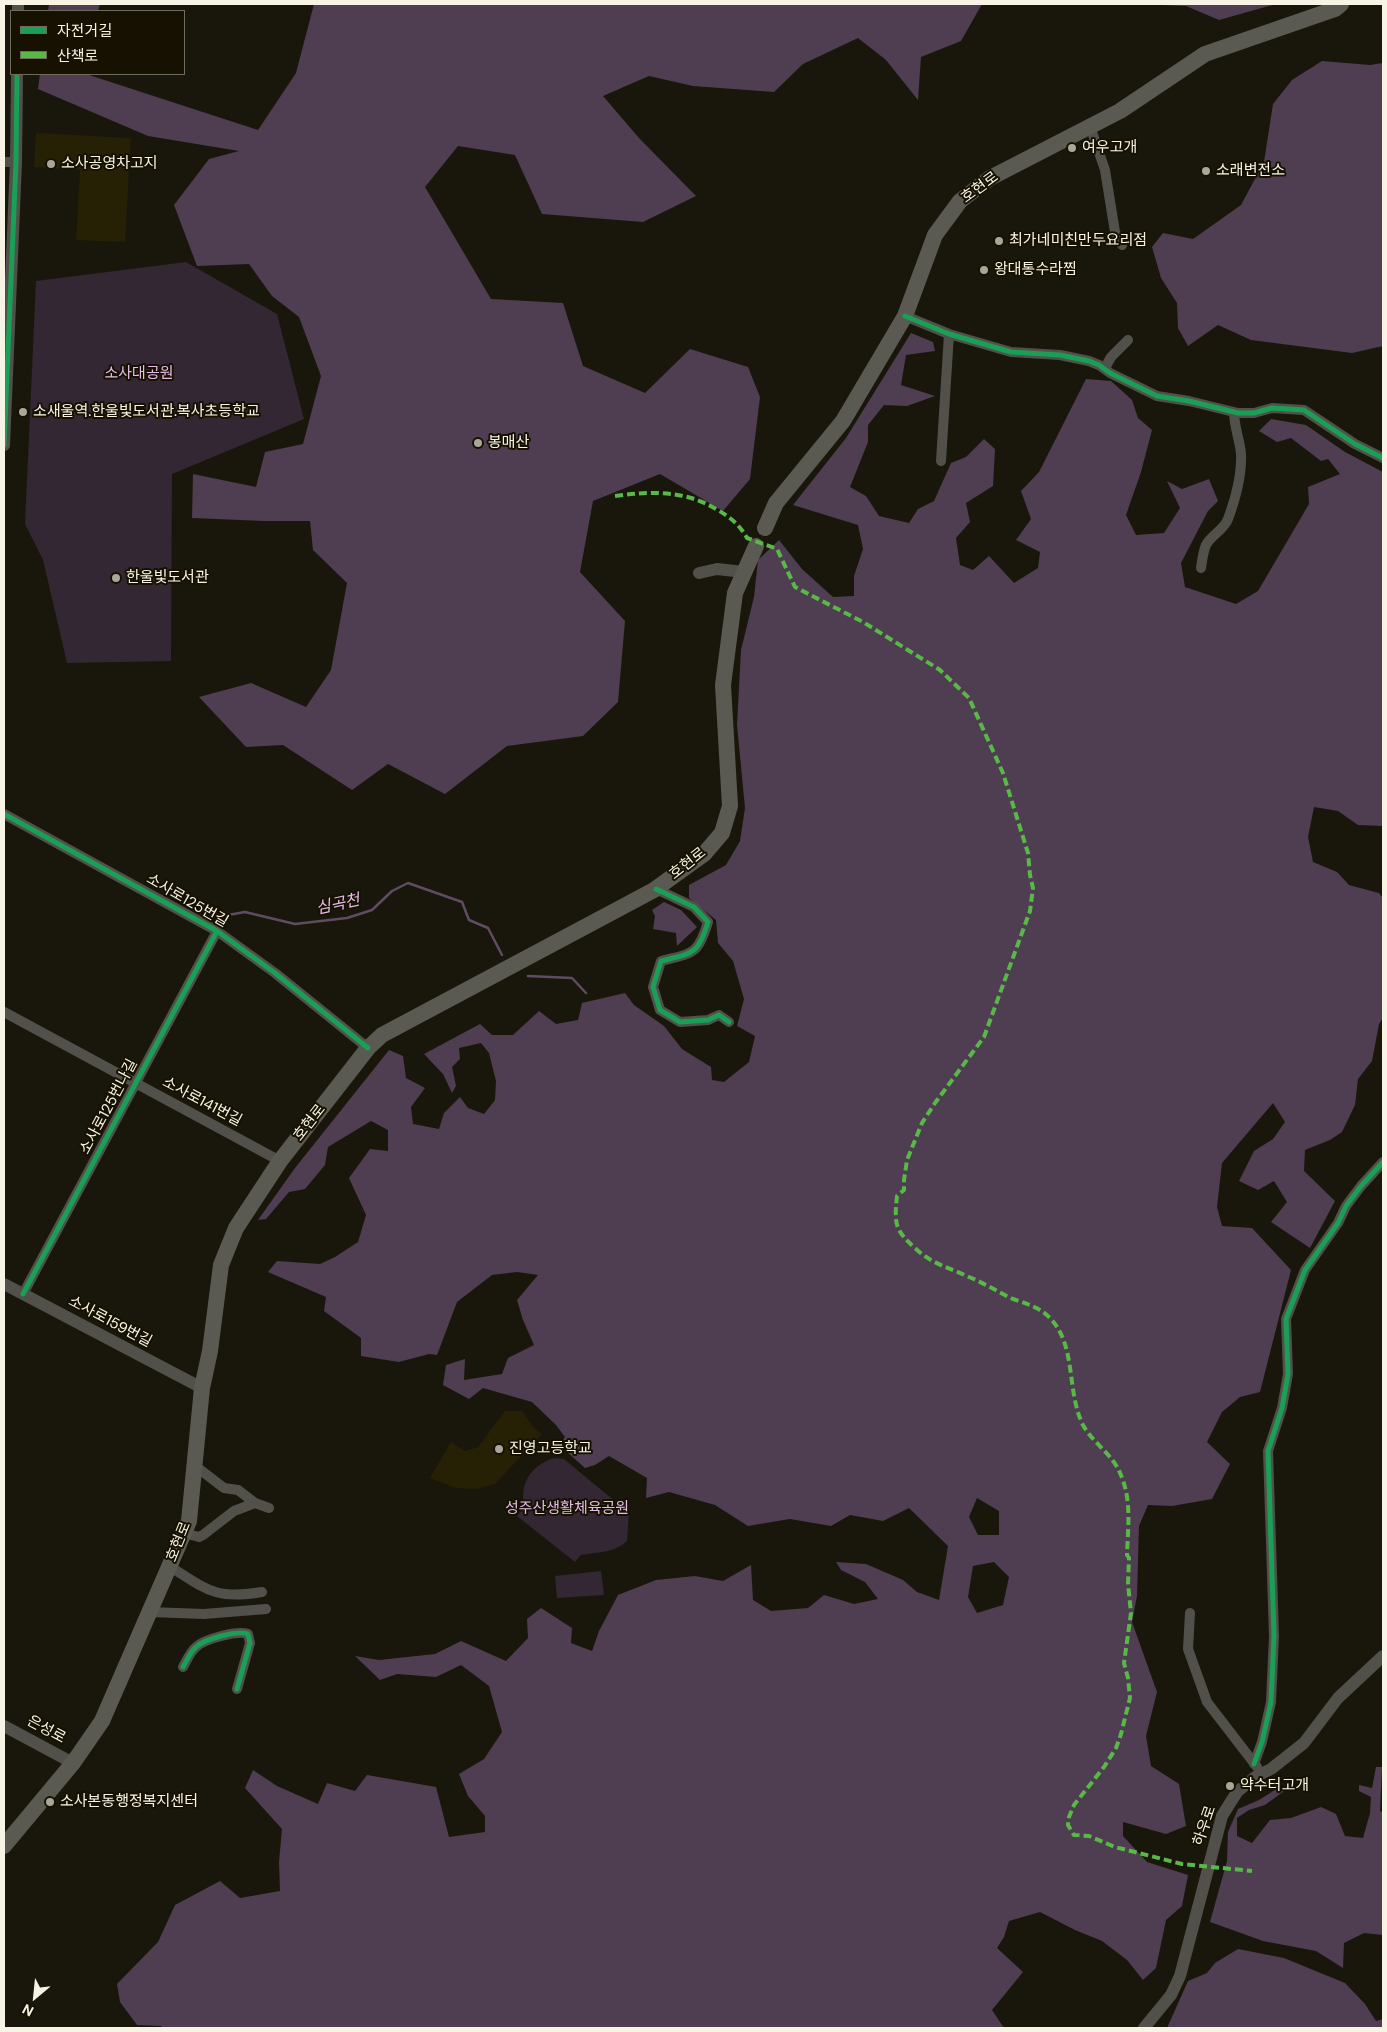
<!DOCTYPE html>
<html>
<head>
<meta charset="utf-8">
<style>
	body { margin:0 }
	#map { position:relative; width:1387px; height:2032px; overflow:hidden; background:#19170b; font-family:"DM Sans","Noto Sans KR",sans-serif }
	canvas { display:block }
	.frame { position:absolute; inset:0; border:5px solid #f7f4e6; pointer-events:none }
	.legend { position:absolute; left:10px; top:10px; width:175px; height:65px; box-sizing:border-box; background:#161100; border:1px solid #706c5c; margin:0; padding:6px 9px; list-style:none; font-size:15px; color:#f7f4e6 }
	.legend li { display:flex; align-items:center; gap:10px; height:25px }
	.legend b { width:25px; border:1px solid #706c5c }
	.north { position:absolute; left:10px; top:1972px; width:50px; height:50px; -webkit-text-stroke:4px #161100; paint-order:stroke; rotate:208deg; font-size:14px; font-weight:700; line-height:20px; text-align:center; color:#f7f4e6 }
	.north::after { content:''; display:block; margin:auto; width:18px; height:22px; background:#f7f4e6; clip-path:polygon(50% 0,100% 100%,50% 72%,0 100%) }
</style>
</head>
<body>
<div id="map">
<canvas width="1387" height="2032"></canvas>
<div class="frame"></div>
<ul class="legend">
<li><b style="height:6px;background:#1a9f57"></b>자전거길</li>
<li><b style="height:6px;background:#58b947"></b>산책로</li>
</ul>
<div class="north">N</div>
</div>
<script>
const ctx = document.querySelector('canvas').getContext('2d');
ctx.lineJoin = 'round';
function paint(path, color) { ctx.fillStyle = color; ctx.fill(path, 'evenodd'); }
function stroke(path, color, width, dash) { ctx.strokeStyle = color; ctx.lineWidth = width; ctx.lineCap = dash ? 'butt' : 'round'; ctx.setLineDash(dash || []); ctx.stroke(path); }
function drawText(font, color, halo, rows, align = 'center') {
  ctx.font = font + ' "DM Sans","Noto Sans KR",sans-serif'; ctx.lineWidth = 4; ctx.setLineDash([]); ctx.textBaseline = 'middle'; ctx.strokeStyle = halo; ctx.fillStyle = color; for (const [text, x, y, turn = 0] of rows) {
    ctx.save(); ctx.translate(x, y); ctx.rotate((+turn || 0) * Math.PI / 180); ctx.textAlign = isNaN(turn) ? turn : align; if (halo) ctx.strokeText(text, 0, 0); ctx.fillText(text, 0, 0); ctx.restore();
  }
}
paint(new Path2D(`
	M36 133 131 138 125 242 76 240 80 170 34 167Z
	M505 1411H522L533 1427 542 1434 495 1484 476 1489 456 1488 430 1478 451 1442 465 1451 478 1447Z`), '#262005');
paint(new Path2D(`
	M186 262 277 314 304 419 172 474 171 661 67 663 43 560 25 524 36 281Z
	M554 1458 564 1459 629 1513 627 1541C614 1553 598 1552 581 1555L575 1562 517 1516 524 1507C520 1483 530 1466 554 1458Z
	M601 1571 604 1595 557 1598 555 1576Z`), '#322732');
paint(new Path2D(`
	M49 4H100L98 11H48Z
	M314 4H982L961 41 921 57 918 100 886 60 858 38 803 64 774 92 693 86 649 76 603 96 639 138 696 196 643 222 542 214 515 155 458 146 425 187 491 299 563 303 583 366 645 393 690 349 748 367 760 397 750 479 723 511 660 474 593 501 580 572 625 621 618 702 583 736 507 746 445 794 388 764 352 790 283 745 246 747 199 697 251 683 306 707 331 670 347 583 313 550 310 521H264L192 518 193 474 256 487 265 452 303 444 321 376 299 317 272 296 249 264 197 266 174 205 209 159 239 151 148 136 38 89 40 74H86L258 130 296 73Z
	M1140 4H1276L1219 20 1186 6Z
	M1322 61 1370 65 1383 63V346L1352 353 1251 340 1218 325 1188 346 1178 328 1177 303 1161 278 1152 247 1163 233 1193 239 1241 205 1264 162 1273 104 1292 80Z
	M911 333 933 342 935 351 906 355 901 385 935 396 907 406 884 405 868 425V442L850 487 866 496 879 516 909 523 918 509 934 501 951 463 966 457 984 439 995 449 993 486 966 503 970 522 956 538 960 565 973 570 989 556 1014 583 1038 568 1040 552 1016 540 1031 519 1021 491 1039 472 1086 379 1111 381 1132 400 1138 418 1152 430 1141 472 1126 515 1136 535 1164 533 1180 508 1167 481 1182 489 1209 479 1218 501 1208 511 1181 563 1185 587 1236 604 1258 591 1309 504 1308 487 1340 474 1328 459 1321 461 1291 438 1277 442 1259 431 1271 419 1306 425 1345 452 1383 472V826L1358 825 1338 811 1314 807 1308 837 1313 862 1337 872 1349 885 1379 893 1383 898V1018L1379 1024 1372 1061 1358 1079 1355 1105 1342 1132 1330 1140 1305 1150 1304 1171 1335 1201 1310 1248 1271 1222 1287 1202 1274 1181 1258 1190 1239 1181 1254 1151 1273 1139 1285 1122 1273 1103 1222 1163 1217 1207 1222 1226 1252 1228 1291 1270 1260 1392 1240 1397 1222 1412 1207 1442 1230 1464 1212 1499 1172 1506 1148 1505 1139 1526 1137 1596 1132 1622 1157 1692 1146 1736 1151 1766 1179 1784 1186 1826 1166 1834 1123 1822V1836L1147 1862 1188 1875 1182 1906 1166 1920 1156 1968 1143 1980 1127 1960 1102 1941 1075 1930 1040 1912 1009 1921 1004 1937 997 1948 1023 1972 992 2010 1004 2028H162L161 2026 137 2025 120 2002 117 1984 158 1942 175 1905 220 1881 240 1898 280 1891 279 1862 282 1829 245 1788 253 1770 277 1786 318 1804 327 1783 355 1791 367 1775 436 1787 449 1837 485 1832V1816L468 1796 459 1774 484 1759 502 1732 489 1686 461 1665 436 1677 397 1674 380 1680 355 1656 379 1660 435 1654 461 1641 506 1661 528 1638 527 1619 541 1608 572 1628 571 1643 592 1651 599 1631 618 1595 656 1580 695 1576 723 1581 751 1565 753 1600 771 1611 808 1608 824 1595 854 1604 878 1599 865 1582 841 1570 836 1562 866 1564 903 1580 917 1592 939 1600 948 1546 909 1508 883 1521 850 1515 831 1526 790 1519 748 1526 715 1505 669 1492 646 1498 647 1478 609 1456 595 1465 585 1468 559 1445 565 1437 556 1425 532 1402 483 1388 469 1399 443 1385 446 1365 465 1359 464 1380 502 1374 508 1358 534 1345 523 1320 517 1300 538 1275 517 1272 492 1275 457 1302 437 1355 429 1354 399 1362 361 1356V1338L324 1311 326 1297 268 1272 277 1261 320 1264 335 1257 358 1242 366 1215 349 1178 370 1149 388 1151V1130L371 1121 328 1147 325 1165 305 1189 289 1192 266 1219 258 1220 295 1168 389 1050 403 1056 406 1078 425 1088 411 1107 413 1124 439 1129 444 1113 460 1097 468 1108 484 1114 495 1100 496 1081 489 1053 481 1043 459 1048 460 1059 452 1067 456 1086 452 1093 443 1074 424 1054 480 1024 492 1035H513L539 1011 556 1024 578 1020 582 1003 625 993 634 1005 664 1026 682 1049 711 1067 712 1080 724 1082 749 1062 755 1036 737 1026 744 999 733 961 718 943 716 920 689 898V885L726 865 740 841 745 808 737 725 741 650 754 597 758 560 779 540 802 569 833 597 854 596V576L863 549 858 525 793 505 846 438ZM977 1498 999 1511V1535H978L969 1517ZM994 1562 1009 1577 1003 1605 977 1613 968 1597 973 1566Z
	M664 902 681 910 697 927 677 946 676 933 653 929 655 916 652 910Z
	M1376 1767H1382L1380 1811 1383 1812V1935L1364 1933 1344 1943 1343 1968 1316 1951 1263 1941 1210 1922 1227 1861 1228 1832 1238 1809 1259 1800 1278 1788 1287 1789 1265 1805 1249 1810 1237 1818V1836L1252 1843 1270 1820 1291 1818 1321 1807 1336 1814 1345 1836 1363 1838 1370 1813 1371 1797 1359 1791V1785L1372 1788Z
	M1238 1949 1284 1958 1345 1983 1365 2004 1376 2021 1383 2019V2028H1167L1188 1981 1207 1973 1215 1963Z`), '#4f3d51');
stroke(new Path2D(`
	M228 915 245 912 295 924 347 918 372 910 392 891 408 883 462 902 469 920 488 928 502 955
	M528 976 572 978 586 993`), '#604c62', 2.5);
stroke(new Path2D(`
	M1090 126 1105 170 1115 232 1122 245
	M4 162H16
	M905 316 949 334 1011 352 1060 355 1089 361 1099 365 1110 373 1157 396 1189 401 1238 413H1254L1272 408 1304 410 1355 444 1383 458
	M1105 368 1111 357 1128 340
	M941 461 949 334
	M1201 568C1202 561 1203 552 1206 545 1211 535 1224 530 1228 519 1235 500 1242 475 1241 454 1240 440 1234 427 1234 412
	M4 814 217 931 275 973 368 1048
	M656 889 694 907 708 922C698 955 693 953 661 961L653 987 660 1010 680 1022 708 1020 719 1015 729 1022
	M4 1012 280 1161
	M23 1294 217 931
	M194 1465 224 1488 238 1490 255 1503 269 1508
	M184 1533 199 1537 203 1535 234 1511 255 1503
	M169 1566C207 1590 216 1600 262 1592
	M150 1612 204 1614 266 1609
	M1190 1613 1188 1649 1207 1702 1257 1767
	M183 1667C187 1660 190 1652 196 1647 204 1639 238 1630 248 1634L250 1643 237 1689
	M1254 1764 1262 1742 1271 1702 1274 1636 1268 1451 1282 1408 1288 1374 1286 1319 1305 1270 1338 1223 1346 1206 1361 1186 1383 1162`), '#52504a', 10);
stroke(new Path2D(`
	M18 11V4
	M4 445 16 162 17 74
	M699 573 717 569 744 572
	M4 1284 202 1388
	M4 1726 73 1763
	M1144 2028 1171 1995 1180 1976 1222 1816 1237 1792 1255 1777 1271 1769 1304 1743 1338 1698 1383 1656`), '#52504a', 12);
stroke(new Path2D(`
	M765 528 776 503 843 421 905 316 935 235 960 201 990 178 1120 111 1205 54 1335 9 1341 4
	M4 1846 73 1763 102 1721 189 1521 202 1388 210 1351 221 1265 236 1228 280 1161 368 1048 382 1035 654 890 704 854 722 833 730 806 723 685 735 593 756 546`), '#5b5a52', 16);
stroke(new Path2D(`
	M615 496C651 491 684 490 716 509 730 517 739 524 747 538L777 549 795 587 863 622 940 670 969 698 1003 773 1028 853 1030 875 1033 888 1030 911 984 1037 935 1103 922 1123 907 1160 904 1180V1190L897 1196C894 1225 895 1230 916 1249 932 1264 950 1268 969 1277 984 1283 998 1292 1013 1299 1027 1304 1039 1307 1050 1318 1077 1346 1066 1391 1083 1425 1092 1442 1113 1455 1120 1473 1132 1499 1128 1527 1127 1555L1129 1558 1128 1584 1131 1613 1124 1663 1128 1678 1130 1698 1121 1734 1116 1748 1104 1767 1074 1805 1069 1817 1068 1825 1074 1835 1089 1836 1115 1847 1182 1864 1252 1871`), '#58b947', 4, [8, 4]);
stroke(new Path2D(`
	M905 316 949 334 1011 352 1060 355 1089 361 1099 365 1110 373 1157 396 1189 401 1238 413H1254L1272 408 1304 410 1355 444 1383 458
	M4 445 16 162 17 74
	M4 814 217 931 275 973 368 1048
	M656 889 694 907 708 922C698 955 693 953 661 961L653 987 660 1010 680 1022 708 1020 719 1015 729 1022
	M23 1294 217 931
	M183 1667C187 1660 190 1652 196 1647 204 1639 238 1630 248 1634L250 1643 237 1689
	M1254 1764 1262 1742 1271 1702 1274 1636 1268 1451 1282 1408 1288 1374 1286 1319 1305 1270 1338 1223 1346 1206 1361 1186 1383 1162`), '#1a9f57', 5);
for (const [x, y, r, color] of [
	[1072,148,5,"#a9a799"],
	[51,164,5,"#a9a799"],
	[1206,171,5,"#a9a799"],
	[999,241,5,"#a9a799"],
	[984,270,5,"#a9a799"],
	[23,412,5,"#a9a799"],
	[478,443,5,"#a9a799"],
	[116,578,5,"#a9a799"],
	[499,1449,5,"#a9a799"],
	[1230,1786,5,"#a9a799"],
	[50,1802,5,"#a9a799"]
]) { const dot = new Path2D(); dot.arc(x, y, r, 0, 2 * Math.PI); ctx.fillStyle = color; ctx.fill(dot); stroke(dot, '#161100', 2); }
drawText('15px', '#f7f4e6', '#161100', [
	["여우고개",1082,148],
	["소사공영차고지",61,164],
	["소래변전소",1216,171],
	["최가네미친만두요리점",1009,241],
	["왕대통수라찜",994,270],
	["소새울역.한울빛도서관.복사초등학교",33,412],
	["봉매산",488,443],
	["한울빛도서관",126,578],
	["진영고등학교",509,1449],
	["약수터고개",1240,1786],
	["소사본동행정복지센터",60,1802]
], 'left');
drawText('15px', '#f7f4e6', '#161100', [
	["호현로",980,188,-36],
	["호현로",688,864,-38],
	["소사로125번길",187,901,30],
	["소사로141번길",202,1102,28],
	["소사로125번나길",109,1107,-62],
	["호현로",310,1123,-52],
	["소사로159번길",110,1322,28],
	["호현로",179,1542,-68],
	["은성로",46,1730,28],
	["하우로",1205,1826,-71]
]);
drawText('15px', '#e4bbeb', '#161100', [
	["소사대공원",139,374],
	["성주산생활체육공원",567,1509]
]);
drawText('italic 16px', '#e7beef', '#161100', [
	["심곡천",338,905,-12]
]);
</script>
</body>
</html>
